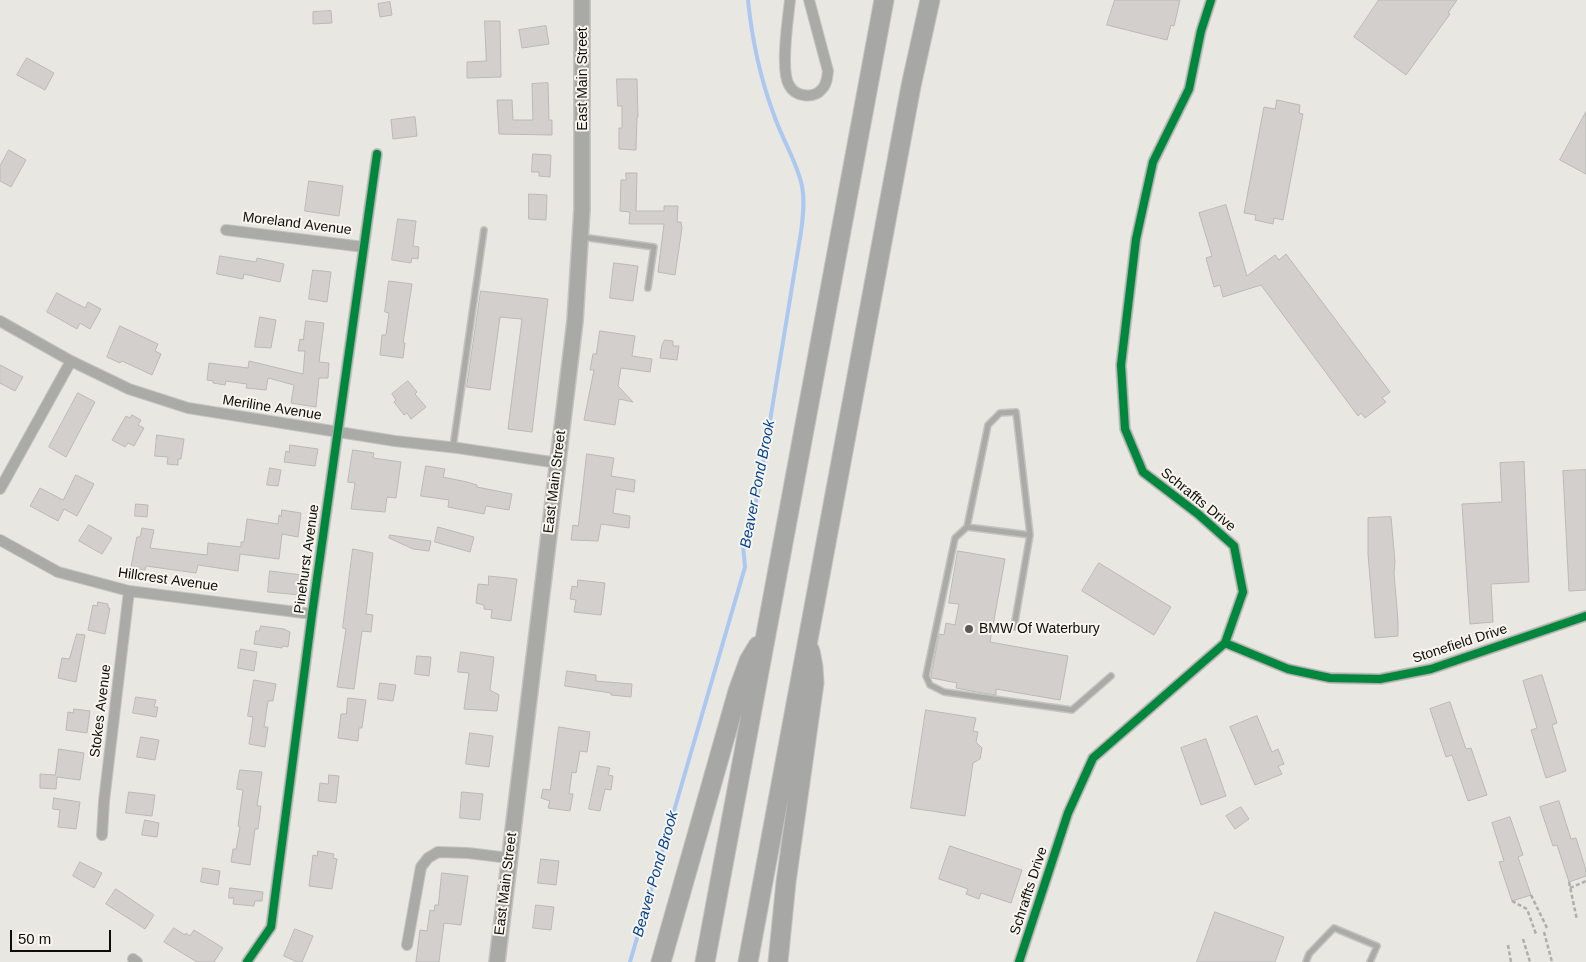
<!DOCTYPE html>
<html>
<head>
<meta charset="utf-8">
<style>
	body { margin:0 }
	#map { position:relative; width:1586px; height:962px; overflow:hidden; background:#e8e7e2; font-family:Helvetica,sans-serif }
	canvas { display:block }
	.scale { position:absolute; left:10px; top:930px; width:101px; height:22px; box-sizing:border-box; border:2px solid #0e0d0b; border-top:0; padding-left:6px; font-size:15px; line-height:18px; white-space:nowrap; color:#0e0d0b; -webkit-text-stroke:4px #f7f5ed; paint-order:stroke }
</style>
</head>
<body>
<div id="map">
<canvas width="1586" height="962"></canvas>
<div class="scale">50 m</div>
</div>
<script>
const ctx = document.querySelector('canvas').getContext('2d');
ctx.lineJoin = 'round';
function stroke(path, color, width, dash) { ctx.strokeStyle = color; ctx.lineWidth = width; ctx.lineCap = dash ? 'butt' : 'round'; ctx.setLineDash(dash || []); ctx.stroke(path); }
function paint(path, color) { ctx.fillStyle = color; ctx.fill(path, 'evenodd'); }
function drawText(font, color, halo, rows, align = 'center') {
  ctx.font = font + ' Helvetica,sans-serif'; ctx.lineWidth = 4; ctx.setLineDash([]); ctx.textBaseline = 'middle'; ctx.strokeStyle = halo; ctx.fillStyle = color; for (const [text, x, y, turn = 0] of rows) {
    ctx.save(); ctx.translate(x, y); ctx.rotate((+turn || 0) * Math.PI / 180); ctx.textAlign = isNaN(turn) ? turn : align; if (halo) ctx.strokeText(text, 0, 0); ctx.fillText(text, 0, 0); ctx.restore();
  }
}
stroke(new Path2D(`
	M630 962 745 567 743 545 754 510 759 488 801 232C803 217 805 201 802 186 797 162 782 139 774 115 760 78 752 39 748 0`), '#acc8f1', 4);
const building = new Path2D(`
	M1115 0H1180L1174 26 1171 25 1167 40 1107 25Z
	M1379 0H1457L1448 13 1450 14 1406 75 1354 37Z
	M390 2 392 15 380 17 378 4Z
	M331 11 332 23 313 24V12Z
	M485 21H500L501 77 467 78V62L486 61Z
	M546 26 549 44 522 48 519 30Z
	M27 58 54 73 45 90 17 75Z
	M617 79H637L638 117H637L636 150 619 149V128H622V106H618Z
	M548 83 549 120H552V135L499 134 497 100H512L513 120H533L532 84Z
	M1277 100 1300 105 1299 113 1303 114 1283 220 1274 218 1273 224 1255 220 1256 215 1244 213 1264 107 1275 109Z
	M1586 112V174L1560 160Z
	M415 117 417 136 393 139 391 120Z
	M9 150 26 160 11 187 0 181V166Z
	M533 154 551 155 550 177 539 176V172H532Z
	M626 173H637L636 211H664V206H678L677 222H681L682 228 675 275 658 272 664 224H629L630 212 620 211 621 180H626Z
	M309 181 343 186 339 216 305 211Z
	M529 194 547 195 546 220 529 219Z
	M1226 205 1247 276 1275 255 1279 260 1286 254 1390 392 1382 398 1386 402 1365 418 1361 413 1358 416 1261 285 1223 297 1220 285 1214 287 1206 258 1212 256 1199 213Z
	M398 219 416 221 413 246 419 247 418 259 412 258 411 263 392 260Z
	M220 256 256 262 257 258 284 264 280 282 244 274 243 279 217 274Z
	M614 263 638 266 633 301 610 298Z
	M313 270 331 272 327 302 309 299Z
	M389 281 412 284 403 343H405L403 358 380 355 382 335H386L389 313 385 312Z
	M481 291 548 299 532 432 508 429 522 319 500 317 490 390 467 387Z
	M57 293 85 308 88 302 101 309 90 329 80 323 77 329 47 312Z
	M260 317 276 320 271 348 255 347Z
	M306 321 324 323 319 362 329 363 328 378H319L316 407 291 403 294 385 268 378 266 390 246 388 247 384 226 381 225 385 213 383V381L207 380 209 363 248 368 249 361 303 374 305 351H298L300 339 303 340Z
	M120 326 158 344 155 351 161 354 152 375 122 361 120 363 107 357Z
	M600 331 635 336 632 356 652 359 650 372 621 368 618 386 633 402 619 399 615 425 584 420 594 370H590L593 354H596Z
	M665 340 673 341V346H679L677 360 660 358 662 345Z
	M0 365 23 377 15 391 0 383Z
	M408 381 417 392 415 394 426 407 411 419 407 413 404 415 394 402 396 400 392 394Z
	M78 393 95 402 66 457 49 447Z
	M132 415 141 420 138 425 144 428 134 446 128 443 125 447 112 440 126 416 130 418Z
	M157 435 184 439 181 459H178V465L167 464 168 457 155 456Z
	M290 445 318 449 315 466 284 462 286 451 289 452Z
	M353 450 374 453 373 458 401 462 396 498 387 497 385 512 351 509 355 483 348 482Z
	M587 454 614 458 611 476 635 480 634 492 616 489 613 513 630 516 629 528 601 524 598 541 571 540 573 525 578 526Z
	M1524 462 1529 582 1491 584 1493 622 1470 624 1462 504 1502 502 1500 463Z
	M426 466 445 469 443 477 467 482 477 485V487L512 494 509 510 486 506 484 514 448 507 449 500 421 496Z
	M270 468 281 470 278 486 267 485Z
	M1586 470V590L1569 591 1563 471Z
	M76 475 94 484 77 516 64 509 58 521 30 506 40 488 63 500Z
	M136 504 148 505 147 517 135 516Z
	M282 510 301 513 298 537 282 534 279 559 240 554 238 571 198 565 196 573 146 566 145 570 131 567 136 541 137 537H140L142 528 154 530 150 548 207 555 208 543 241 547V542H244L247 519 278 524 279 515 281 516Z
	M1391 517 1395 562 1394 573 1398 621V636L1375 638 1368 554V518Z
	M89 525 112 538 102 554 79 541Z
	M438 527 474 537 470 552 435 542Z
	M390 535 431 541 429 551 413 549 389 538Z
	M353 549 373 553 366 614 373 615 371 632 362 631 354 689 337 687 346 629 343 628Z
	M958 551 1005 559 990 642 1068 656 1060 700 996 689V695L982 693 956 688 957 683 932 678 931 676 939 634 944 635 946 623 955 625 959 604 949 603Z
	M1099 563 1171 607 1154 635 1082 591Z
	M270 571 302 575 300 595 268 592Z
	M489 576 517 579 511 621 491 618 492 610 484 609V605L476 603 478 584 488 585Z
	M578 580 605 583 601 615 574 612 576 600 570 599 572 586 577 587Z
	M98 602 108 604V608H110L105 634 88 630 93 605 97 606Z
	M261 626 284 629 290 632 288 647 283 646 282 648 254 644 256 631H259Z
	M77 634 85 635 76 682 58 678 62 658 69 659Z
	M241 649 257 652 254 671 238 668Z
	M461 652 494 657 490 690 499 695 497 711 464 709 469 673 458 672Z
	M417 656 431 657 429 676 415 674Z
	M567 671 596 675V681L632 684 631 697 611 695V693L565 686Z
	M1542 675 1557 723 1552 725 1566 771 1546 778 1531 730 1537 728 1523 681Z
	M254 680 276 684 273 701H268L264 727H268L265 747 249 744 253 717 248 716Z
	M380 683 396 685 393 701 378 699Z
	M136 697 156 700 154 707H158L156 717 133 713Z
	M348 698 366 700 362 728H359L358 741 338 738 341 714H346Z
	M1450 702 1466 749 1471 748 1487 795 1468 801 1452 755 1446 757 1430 709Z
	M74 709 90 711 87 733 66 730 68 712 73 713Z
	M926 710 976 718 973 731 978 732 976 742 982 748 980 759 973 763 965 816 911 808Z
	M1257 716 1272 752 1278 749 1284 764 1278 766 1282 774 1255 785 1230 727Z
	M559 727 590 732 587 752 580 751 576 773 572 772 569 794H573L570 811 548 808 550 801 541 798 543 789 550 790Z
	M470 733 493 736 489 767 466 764Z
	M141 737 159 740 155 760 137 757Z
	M1206 739 1226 796 1201 805 1181 748Z
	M59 749 84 753 80 780 57 777 56 789 40 788V774L55 775Z
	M598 766 610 768 608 775 613 776 611 790 605 789 600 811 589 809Z
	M240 770 262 772 257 806H261L258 829H255L250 865 231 862 233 849H236L240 827 238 826 243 790 237 789Z
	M329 775 339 776 336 803 318 801 320 783 328 784Z
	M129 792 155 795 152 816 126 813Z
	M462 792 483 794 480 820 460 818Z
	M54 798 80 802 76 829 58 827 60 810 53 809Z
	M1559 801 1571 839 1576 838 1586 870V876L1569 882 1557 845 1553 846 1540 807Z
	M1241 807 1249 819 1235 829 1226 816Z
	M1510 817 1523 855 1518 857 1531 895 1512 901 1499 862 1504 861 1492 823Z
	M145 820 159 823 157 837 142 835Z
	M950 846 1022 870 1011 903 981 893 979 899 966 894 968 889 939 879Z
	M318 851 334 854 333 858 337 859 332 889 309 886 313 855 317 856Z
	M541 859 559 861 556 885 538 883Z
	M80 862 102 873 94 888 73 876Z
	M203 868 220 871 218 885 201 882Z
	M442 873 468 876 461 925 444 923 439 962H416L420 930 427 931 430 910 434 911 435 905H438Z
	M230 888 263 892 262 901H255L254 906 233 904 234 898H229Z
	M116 889 154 915 145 929 106 904Z
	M536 905 554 907 551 930 533 928Z
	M1215 912 1284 937 1275 962H1197Z
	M174 928 185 935 186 933 190 936 194 930 223 948 214 962H197L164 942Z
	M295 929 313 936 302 962H297L284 956Z`);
paint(building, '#d2cfcd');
stroke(building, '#bbb9b6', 1);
const service = new Path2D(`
	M582 237 654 247 648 288
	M453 447 484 230
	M967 527 955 538 926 676 930 685 944 692 1072 710 1111 676
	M1014 627 1030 535 967 527 988 425 1000 413 1016 412 1030 535
	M1306 962 1309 954 1334 928 1377 946 1370 962`);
const minor = new Path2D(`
	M790 0C788 19 780 70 789 85 795 97 814 99 822 89 827 84 827 78 828 71L809 0
	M226 230 364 247
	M0 321 71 361 129 389 188 408 395 441 458 448 558 463
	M0 489 71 361
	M0 540 58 572 129 591 312 614
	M1225 643 1288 669 1330 678 1380 679 1431 669 1586 616
	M102 835 104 801 129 591
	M407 945 421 867 428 858 438 852 468 853 509 858
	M133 959 137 962
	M247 962 271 927 312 614 377 154
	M1019 962 1068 813 1093 758 1225 643 1243 592 1234 546 1198 514 1143 472 1125 429 1121 365 1136 239 1153 162 1189 89 1201 31 1211 0`);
const secondary = new Path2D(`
	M497 962 575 321 582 209V0`);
const motorway = new Path2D(`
	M661 962 738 691 749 661 758 646
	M705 962 884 0
	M748 962 911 86 930 0
	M778 962 786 882 814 683 813 667 810 651`);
stroke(service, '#c4c3c0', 8);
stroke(minor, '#c4c3c0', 12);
stroke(secondary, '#c4c3c0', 18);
stroke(motorway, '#c4c3c0', 21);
stroke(new Path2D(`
	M1569 882 1577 920
	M1570 888 1586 881
	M1531 895 1548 930
	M1512 901 1527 909 1536 934
	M1544 932 1552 962
	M1523 939 1530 962
	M1508 945 1511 962`), '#afaeab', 2.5, [4, 2.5]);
stroke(service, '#aaaaa7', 5);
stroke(minor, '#aaaaa7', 10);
stroke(secondary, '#a9a9a6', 15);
stroke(motorway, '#a7a7a5', 19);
stroke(new Path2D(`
	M1225 643 1288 669 1330 678 1380 679 1431 669 1586 616
	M247 962 271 927 312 614 377 154
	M1019 962 1068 813 1093 758 1225 643 1243 592 1234 546 1198 514 1143 472 1125 429 1121 365 1136 239 1153 162 1189 89 1201 31 1211 0`), '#00873e', 8);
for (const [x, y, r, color] of [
	[969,629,5,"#5a5956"]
]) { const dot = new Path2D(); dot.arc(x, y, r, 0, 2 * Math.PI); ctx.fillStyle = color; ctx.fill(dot); stroke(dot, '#f7f5ed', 2); }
drawText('14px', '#0e0d0b', '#f7f5ed', [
	["East Main Street",583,79,-90],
	["Moreland Avenue",297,224,7],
	["Meriline Avenue",272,408,9],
	["East Main Street",555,482,-83],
	["Schraffts Drive",1198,500,39],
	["Pinehurst Avenue",307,559,-82],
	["Hillcrest Avenue",168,580,8],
	["Stonefield Drive",1460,644,-18],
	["Stokes Avenue",101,711,-83],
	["East Main Street",506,884,-83],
	["Schraffts Drive",1029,891,-72]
]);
drawText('14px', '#0e0d0b', '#f7f5ed', [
	["BMW Of Waterbury",979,629]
], 'left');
drawText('italic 15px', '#014296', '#f7f5ed', [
	["Beaver Pond Brook",758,484,-79],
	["Beaver Pond Brook",656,874,-74]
]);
</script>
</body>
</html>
